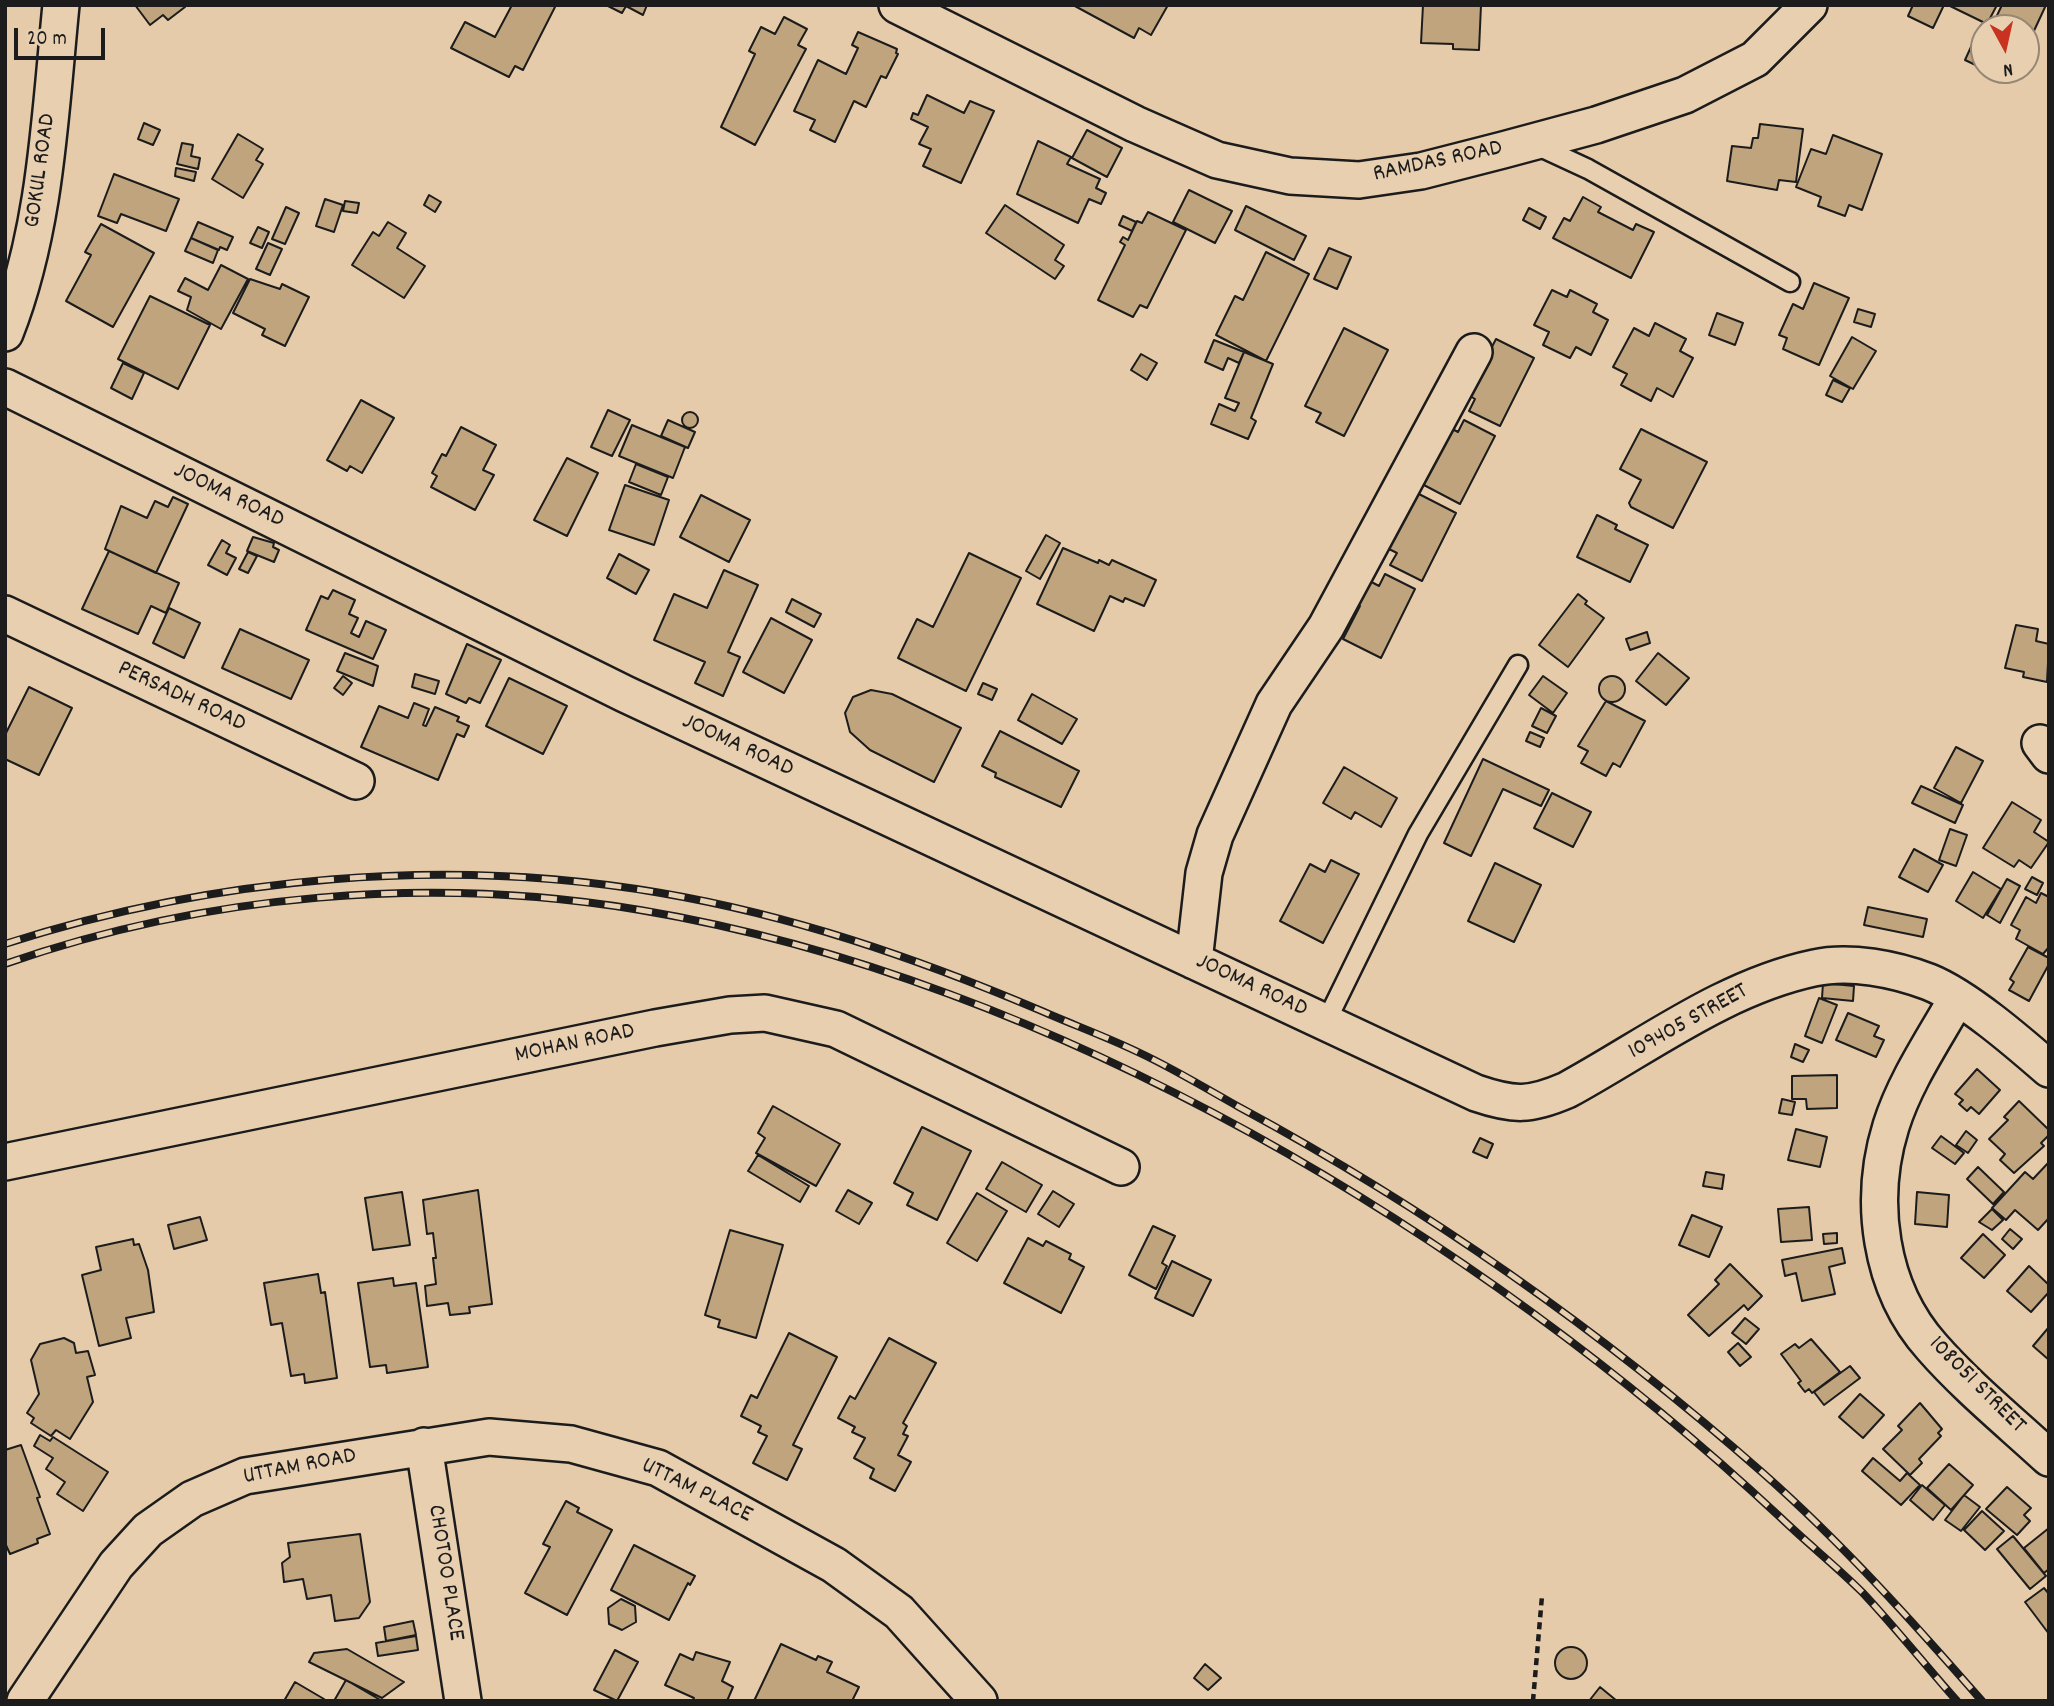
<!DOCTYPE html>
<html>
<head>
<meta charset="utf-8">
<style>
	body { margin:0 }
	#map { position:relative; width:2054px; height:1706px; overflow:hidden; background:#e5cba9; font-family:Dekko,sans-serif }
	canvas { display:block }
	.frame { position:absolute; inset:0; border:7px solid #1c1c1c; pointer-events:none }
	.north { position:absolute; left:1970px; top:14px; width:70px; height:70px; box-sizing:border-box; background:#e8cfb0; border:2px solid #968775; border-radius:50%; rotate:172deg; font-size:19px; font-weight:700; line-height:28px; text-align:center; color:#1c1c1c }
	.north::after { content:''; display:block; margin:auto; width:24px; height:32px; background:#c8321e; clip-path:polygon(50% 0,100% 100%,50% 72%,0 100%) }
	.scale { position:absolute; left:14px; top:28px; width:91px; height:32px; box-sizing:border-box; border:4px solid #1c1c1c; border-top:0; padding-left:9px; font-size:21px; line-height:24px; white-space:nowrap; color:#1c1c1c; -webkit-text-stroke:5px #e8cfb0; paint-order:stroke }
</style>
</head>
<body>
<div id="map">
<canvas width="2054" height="1706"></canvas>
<div class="frame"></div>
<div class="north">N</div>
<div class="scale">20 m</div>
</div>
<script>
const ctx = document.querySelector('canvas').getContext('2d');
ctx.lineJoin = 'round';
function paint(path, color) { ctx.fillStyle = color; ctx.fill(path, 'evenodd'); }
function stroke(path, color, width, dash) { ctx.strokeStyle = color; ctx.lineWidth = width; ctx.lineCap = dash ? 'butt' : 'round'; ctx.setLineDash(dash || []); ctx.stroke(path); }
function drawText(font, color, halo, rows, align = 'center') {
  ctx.font = font + ' Dekko,sans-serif'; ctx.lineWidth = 6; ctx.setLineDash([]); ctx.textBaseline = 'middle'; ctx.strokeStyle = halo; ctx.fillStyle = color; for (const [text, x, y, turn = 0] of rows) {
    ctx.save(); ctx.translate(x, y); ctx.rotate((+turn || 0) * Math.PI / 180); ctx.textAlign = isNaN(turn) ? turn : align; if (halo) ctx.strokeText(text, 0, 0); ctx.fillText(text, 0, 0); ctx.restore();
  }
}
const building = new Path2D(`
	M135 5H183L185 7 168 20 163 15 150 25Z
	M512 5H556L523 70 515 66 509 77 451 48 465 22 495 37Z
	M606 5H647L643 15 626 6 622 13Z
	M1073 5H1168L1151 35 1139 28 1134 38Z
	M1423 5H1481L1479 50 1453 49V44L1421 43Z
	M1913 5H1944L1933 28 1908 16Z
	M1948 5H1997L1987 24Z
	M2002 5H2046L2026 48V28H1991Z
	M784 17 807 29 798 45 806 49 755 145 721 127 755 54 749 51 761 27 775 34Z
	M1981 25 1988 28H1984V69L1965 60Z
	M858 32 897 49 896 53 898 54 886 78 881 76 866 107 854 101 835 142 810 130 815 120 794 111 818 60 846 74 858 48 852 45Z
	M1987 70H2016L2011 81Z
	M927 95 964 113 970 101 994 111 961 183 923 166 931 149 919 144 928 127 911 119 913 113 918 115Z
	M144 123 160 130 153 145 138 139Z
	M1760 124 1803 129 1796 182 1779 180 1777 190 1727 181 1732 146 1751 148 1753 138H1758Z
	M1087 130 1122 148 1107 177 1072 158Z
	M238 134 263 149 256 160 263 164 243 198 212 179Z
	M1833 135 1882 154 1862 210 1849 205 1845 216 1818 206 1821 197 1796 187 1811 149 1826 154Z
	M1038 141 1071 157 1067 164 1100 179 1096 188 1106 193 1101 204 1089 199 1078 223 1017 194Z
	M182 143 193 145 191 156 200 158 198 169 177 164Z
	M176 168 196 172 194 181 175 176Z
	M114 174 179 199 166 231 121 214 117 223 98 216Z
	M1189 190 1232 211 1215 243 1173 222Z
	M429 195 441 202 435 212 424 205Z
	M1583 197 1601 207 1598 212 1633 230 1636 224 1654 232 1631 278 1553 238 1564 218 1570 221Z
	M325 199 343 205 334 232 316 226Z
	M345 201 359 203 357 213 343 211Z
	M1005 205 1064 245 1055 260 1064 266 1055 279 986 233Z
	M1246 206 1306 236 1294 260 1235 230Z
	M286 207 299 213 285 244 272 239Z
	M1529 208 1546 217 1540 229 1523 220Z
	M1148 212 1186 230 1147 308 1140 305 1133 317 1098 300 1125 245 1120 242 1123 237 1128 240 1137 221 1142 223Z
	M1123 216 1136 222 1132 231 1119 225Z
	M198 222 233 237 227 250 220 247 219 250 191 238Z
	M388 222 406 233 397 248 425 266 404 298 352 265 373 232 379 236Z
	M101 224 154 253 113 327 66 301 91 255 85 252Z
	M258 227 269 232 262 248 250 243Z
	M191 238 218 250 213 263 185 251Z
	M268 243 282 249 270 275 256 269Z
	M1329 248 1351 257 1337 289 1314 279Z
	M1266 252 1309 274 1266 361 1216 335 1235 296 1243 300Z
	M221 265 248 279 221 329 187 310 191 297 178 291 185 278 208 290Z
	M250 279 280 289 282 284 309 297 285 346 262 335 265 329 233 313Z
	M1814 283 1849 298 1819 365 1783 349 1787 338 1779 335 1793 304 1803 309Z
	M1552 290 1567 297 1570 290 1597 304 1593 312 1608 320 1591 355 1576 347 1570 358 1543 345 1549 332 1534 325Z
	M150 296 210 325 178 389 118 359Z
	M1858 309 1875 314 1871 327 1854 322Z
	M1717 313 1743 323 1735 345 1709 335Z
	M1655 323 1686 339 1680 351 1693 358 1673 397 1657 388 1651 401 1621 385 1627 374 1613 367 1634 328 1649 336Z
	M1344 328 1388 350 1344 436 1316 422 1321 413 1305 406Z
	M1852 337 1876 351 1853 389 1830 376Z
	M1496 339 1534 358 1500 426 1469 411 1475 399 1463 392 1479 372Z
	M1214 340 1244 352 1239 363 1228 358 1223 370 1205 362Z
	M1244 352 1273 364 1251 418 1256 421 1248 439 1211 424 1219 404 1235 411 1239 403 1225 398Z
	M1141 354 1157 363 1147 380 1131 370Z
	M123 363 144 373 132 399 111 388Z
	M1833 380 1850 388 1842 402 1826 395Z
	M361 400 394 418 362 473 350 466 347 471 327 460Z
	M608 410 630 420 612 456 591 447Z
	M682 420a8 8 0 1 1 16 0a8 8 0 1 1-16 0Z
	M668 420 695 432 688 448 661 436Z
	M1464 420 1495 436 1460 504 1422 484 1445 425 1458 432Z
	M632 425 685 447 673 478 619 456Z
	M461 427 496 445 483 470 494 475 475 510 431 487 437 476 432 473 442 454 446 456Z
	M1641 429 1707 462 1673 528 1631 507 1629 503 1641 480 1620 469Z
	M567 458 598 473 567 536 534 520Z
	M636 464 668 477 661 495 629 482Z
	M625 485 669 500 654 545 609 530Z
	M1417 493 1456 513 1422 581 1390 565 1397 553 1383 546 1395 522 1401 525Z
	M701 495 750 520 729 562 680 537Z
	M173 497 188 504 156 573 105 549 121 506 147 518 155 501 168 507Z
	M1597 515 1617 525 1615 529 1648 545 1630 582 1577 557Z
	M1046 535 1060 543 1040 579 1026 571Z
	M253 537 274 543 273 547 279 550 274 562 247 551Z
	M222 540 230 545 226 553 236 558 227 575 208 565Z
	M1063 548 1098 563 1099 560 1109 565 1112 560 1156 580 1144 606 1125 598 1123 602 1110 596 1094 631 1037 604Z
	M109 551 179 583 166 613 151 606 138 634 82 609Z
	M248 552 257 556 248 573 239 569Z
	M969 553 1021 578 966 691 898 658 917 619 933 627Z
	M619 554 649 570 636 594 607 578Z
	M724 570 758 585 728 652 740 657 723 696 695 683 705 662 654 640 674 594 707 608Z
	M1385 574 1415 589 1381 658 1343 639 1360 606 1355 603 1366 579 1379 586Z
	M333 590 355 600 349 614 358 618 351 633 359 637 366 621 386 630 373 659 306 630 321 596 328 599Z
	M1578 594 1587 601 1585 604 1604 618 1568 667 1539 645Z
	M792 599 821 614 814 627 786 612Z
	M169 608 200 623 184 658 153 643Z
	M771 618 812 640 784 693 743 672Z
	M2016 625 2038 629 2036 641 2049 644 2047 682 2023 677 2024 672 2005 668Z
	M240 629 309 660 291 699 222 668Z
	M1647 632 1650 643 1630 650 1626 639Z
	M467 644 501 660 480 703 469 698 466 703 446 694Z
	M345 653 378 666 373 686 337 671Z
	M1658 653 1689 678 1666 705 1636 681Z
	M415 674 439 681 435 694 412 687Z
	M343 676 352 683 343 695 334 688Z
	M1543 676 1567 693 1553 713 1529 695Z
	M1599 689a13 13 0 1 1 26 0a13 13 0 1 1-26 0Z
	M509 678 567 706 543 754 486 726Z
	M983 683 997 689 992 700 978 694Z
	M29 687 72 708 39 775 5 759V735Z
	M871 690 892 694 961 728 934 782 870 750 850 732 845 713 853 697Z
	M1032 694 1077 719 1062 744 1018 720Z
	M1606 701 1645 721 1620 767 1613 763 1606 776 1581 763 1588 751 1578 746Z
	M414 703 429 709 423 725 426 726 435 707 459 717 457 721 469 726 464 737 457 734 438 780 361 747 379 706 408 718Z
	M1541 708 1556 716 1547 733 1532 726Z
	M1000 731 1079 771 1061 807 995 777 996 773 982 766Z
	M1530 732 1544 738 1540 747 1526 741Z
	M1956 747 1983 761 1961 803 1934 788Z
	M1483 759 1549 790 1541 806 1503 789 1471 856 1444 843Z
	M1344 767 1397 798 1381 827 1355 812 1351 819 1323 803Z
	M1921 786 1963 805 1955 823 1912 803Z
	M1552 793 1591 812 1573 847 1534 828Z
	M2012 802 2041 820 2034 832 2049 842 2031 868 2019 860 2014 867 1983 848Z
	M1950 829 1967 835 1956 866 1939 860Z
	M1914 849 1943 865 1928 892 1899 877Z
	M1331 860 1359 874 1323 943 1280 921 1310 864 1325 872Z
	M1495 863 1541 885 1514 942 1468 921Z
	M1973 872 2001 889 1983 918 1956 901Z
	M2032 877 2043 883 2037 895 2025 889Z
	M2007 879 2020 886 2000 923 1987 915Z
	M2041 893 2049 897V947L2043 954 2016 939 2020 930 2011 925 2026 897 2036 903Z
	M1868 907 1927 919 1923 937 1864 925Z
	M2028 947 2049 958V964L2029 1001 2009 990 2014 982 2010 979Z
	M1823 983 1854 986 1853 1001 1822 998Z
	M1819 998 1837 1005 1822 1043 1805 1036Z
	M1848 1013 1879 1026 1874 1036 1884 1040 1876 1057 1836 1040Z
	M1795 1044 1809 1050 1803 1062 1791 1057Z
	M1977 1069 2000 1090 1979 1114 1971 1107 1967 1111 1959 1104 1963 1100 1955 1094Z
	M1837 1075V1108L1807 1109 1806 1099H1792V1076Z
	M1782 1099 1795 1102 1792 1115 1779 1113Z
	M2019 1101 2049 1130V1135L2041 1143 2044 1146 2014 1173 2000 1160 2005 1154 1989 1139 2008 1120 2004 1117Z
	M773 1106 840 1144 816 1186 756 1153 765 1138 758 1133Z
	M922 1127 971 1151 937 1220 907 1205 913 1193 894 1183Z
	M1796 1129 1827 1137 1820 1167 1788 1160Z
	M1966 1131 1977 1140 1968 1153 1956 1145Z
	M1941 1136 1964 1153 1955 1164 1932 1148Z
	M1480 1138 1493 1144 1487 1158 1473 1152Z
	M758 1155 809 1186 800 1202 748 1171Z
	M1002 1162 1042 1185 1026 1212 986 1189Z
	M2049 1162V1218L2038 1230 2015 1210 2006 1220 1992 1208 2025 1172 2033 1179Z
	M1978 1167 2004 1192 1993 1204 1967 1179Z
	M1706 1172 1724 1175 1722 1189 1703 1186Z
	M478 1190 492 1304 469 1307 470 1313 450 1315 448 1303 427 1306 425 1286 436 1284 433 1258H436L433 1233 427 1234 423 1200Z
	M848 1190 872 1203 859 1224 836 1211Z
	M1053 1191 1074 1204 1059 1227 1038 1214Z
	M402 1192 410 1245 373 1250 365 1198Z
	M1917 1192 1949 1195 1947 1227 1915 1224Z
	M977 1193 1007 1211 977 1261 947 1243Z
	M1809 1207 1812 1240 1781 1242 1778 1209Z
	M1992 1209 2003 1220 1992 1230 1979 1222Z
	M1692 1215 1722 1227 1709 1257 1679 1245Z
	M200 1217 207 1240 174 1249 168 1225Z
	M1153 1226 1175 1236 1162 1263 1167 1266 1156 1289 1129 1275Z
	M2010 1229 2022 1239 2013 1249 2002 1239Z
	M730 1230 783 1245 756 1338 718 1327 720 1320 705 1315Z
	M1837 1233V1243L1824 1244 1823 1234Z
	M1983 1234 2005 1255 1984 1278 1961 1258Z
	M1028 1238 1043 1246 1046 1241 1071 1254 1069 1259 1084 1267 1061 1313 1004 1283Z
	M133 1239 134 1245 139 1244 148 1270 154 1312 126 1318 131 1338 99 1346 82 1275 101 1270 96 1247Z
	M1842 1248 1845 1263 1829 1267 1835 1294 1802 1301 1796 1273 1785 1276 1782 1260Z
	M1172 1261 1211 1280 1193 1316 1155 1298Z
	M1730 1264 1762 1296 1748 1310 1744 1305 1709 1336 1688 1315 1719 1284 1715 1280Z
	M2029 1266 2049 1285V1292L2031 1312 2007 1291Z
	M318 1274 321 1293 325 1292 337 1378 305 1383 304 1374 291 1376 282 1323 271 1325 264 1283Z
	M393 1278 394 1286 416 1283 428 1367 387 1373 386 1365 370 1367 358 1283Z
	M1745 1318 1759 1329 1746 1344 1732 1333Z
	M2049 1327V1360L2033 1346Z
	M789 1333 837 1357 793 1445 802 1449 787 1480 753 1463 767 1436 758 1432 761 1426 741 1416 751 1395 757 1398Z
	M64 1338 74 1343 76 1353 88 1351 95 1375 87 1377 93 1402 70 1439 56 1430 51 1436 31 1423 34 1418 27 1413 39 1394 31 1360 40 1344Z
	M889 1338 936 1363 903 1423 907 1426 903 1434 908 1436 898 1455 911 1462 895 1491 870 1478 874 1469 854 1458 865 1438 852 1432 855 1427 838 1418 850 1396 855 1399Z
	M1811 1339 1840 1372 1812 1393 1809 1389 1805 1392 1798 1383 1801 1381 1781 1354 1795 1344 1799 1348Z
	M1738 1343 1751 1357 1740 1366 1728 1352Z
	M1850 1366 1860 1378 1824 1405 1814 1392Z
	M1860 1394 1884 1415 1863 1438 1839 1417Z
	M1920 1403 1942 1429 1938 1433 1941 1436 1919 1459 1922 1463 1910 1475 1883 1449 1902 1430 1898 1426Z
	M40 1435 50 1441 53 1437 108 1472 83 1511 57 1494 65 1482 46 1469 53 1458 34 1446Z
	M21 1445 40 1497 37 1498 50 1534 37 1539 38 1543 10 1554 5 1543V1450Z
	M1873 1458 1900 1481 1907 1473 1920 1485 1901 1505 1862 1471Z
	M1949 1464 1973 1485 1951 1510 1927 1488Z
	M1922 1485 1945 1505 1933 1520 1910 1500Z
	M2007 1487 2031 1508 2024 1515 2030 1521 2017 1535 1986 1509Z
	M1964 1495 1980 1507 1961 1531 1945 1520Z
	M566 1501 579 1508 577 1512 612 1530 567 1615 525 1593 550 1547 543 1544Z
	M1982 1511 2004 1531 1985 1550 1964 1530Z
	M2049 1528V1569L2044 1573 2024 1548Z
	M360 1534 370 1602 359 1618 335 1621 331 1595 307 1599 303 1579 284 1582 282 1563 290 1557 288 1543Z
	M2013 1536 2046 1576 2030 1589 1997 1549Z
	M634 1545 695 1576 690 1585 688 1583 669 1620 611 1590Z
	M2044 1588 2049 1594V1634L2025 1602Z
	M621 1599 635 1606 636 1622 622 1630 609 1624 608 1608Z
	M413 1621 416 1635 386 1641 384 1627Z
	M416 1636 418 1650 378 1656 376 1643Z
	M781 1644 816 1660 818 1656 832 1662 827 1672 859 1687 852 1701H754Z
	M1555 1663a16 16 0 1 1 32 0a16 16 0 1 1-32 0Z
	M347 1649 404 1682 382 1698 309 1662 314 1653Z
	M615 1650 638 1662 617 1701 594 1690Z
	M696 1652 730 1662 722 1681 733 1687 727 1701H692L694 1698 665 1685 680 1654 693 1660Z
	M1205 1664 1221 1678 1208 1690 1194 1678Z
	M346 1680 382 1701H334Z
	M295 1682 324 1699 323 1701H284Z
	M1600 1687 1617 1701H1589Z`);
paint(building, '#bfa47d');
stroke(building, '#1c1c1c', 2);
const lane = new Path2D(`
	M1534 144 1588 169 1790 282
	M1326 1022 1418 834 1518 665`);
const street = new Path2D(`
	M897 5 1135 124 1217 160 1290 176 1359 180 1421 171 1503 150 1596 125 1685 95 1755 59 1809 5
	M5 333C46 229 50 115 61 5
	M5 387 625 694 1476 1093C1514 1106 1530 1106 1567 1090 1646 1047 1724 987 1814 968 1850 960 1895 969 1929 982 1966 997 2018 1042 2049 1069
	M5 614 356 781
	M2040 743 2049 755
	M1194 961 1204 873 1215 835 1274 704 1326 627 1474 352
	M1957 998C1934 1039 1905 1081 1891 1126 1868 1200 1879 1288 1932 1347 1967 1387 2010 1422 2049 1458
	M5 1162 655 1028 730 1015 765 1013 836 1029 1121 1167
	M424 1446 463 1701
	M25 1701 116 1565 148 1530 192 1499 245 1476 489 1437 571 1444 658 1468 834 1565 899 1612 979 1701`);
stroke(lane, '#1c1c1c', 23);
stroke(street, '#1c1c1c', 40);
stroke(new Path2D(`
	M1533 1701 1542 1596`), '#1c1c1c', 4.5, [7, 5]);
stroke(lane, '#e8cfb0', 18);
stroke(street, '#e8cfb0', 35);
const rail = new Path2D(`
	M5 944C214 877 445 856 661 893 791 915 916 958 1037 1009 1071 1024 1107 1037 1140 1053 1174 1069 1207 1089 1239 1107 1428 1209 1603 1332 1764 1474 1842 1543 1913 1622 1982 1701
	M5 964C205 894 431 875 640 910 1053 979 1477 1234 1780 1517 1807 1543 1836 1566 1862 1592 1895 1627 1925 1665 1957 1701`);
stroke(rail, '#1c1c1c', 8);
stroke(rail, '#e8cfb0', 5, [16]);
drawText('24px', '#1c1c1c', '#e8cfb0', [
	["RAMDAS ROAD",1438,163,-12],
	["GOKUL ROAD",42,171,-82],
	["JOOMA ROAD",228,497,26],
	["PERSADH ROAD",181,698,25],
	["JOOMA ROAD",737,747,25],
	["JOOMA ROAD",1251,987,25],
	["109405 STREET",1689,1023,-29],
	["MOHAN ROAD",575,1045,-12],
	["108051 STREET",1976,1386,45],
	["UTTAM ROAD",300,1468,-11],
	["UTTAM PLACE",696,1492,26],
	["CHOTOO PLACE",444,1573,81]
]);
</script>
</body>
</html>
